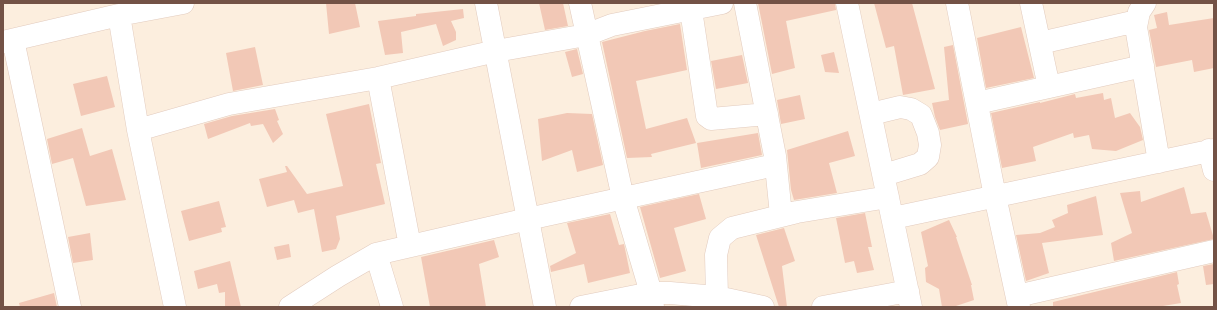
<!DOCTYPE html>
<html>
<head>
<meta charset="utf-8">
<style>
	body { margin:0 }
	#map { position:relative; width:1217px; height:310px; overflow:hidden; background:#fceede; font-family:"IBM Plex Sans",sans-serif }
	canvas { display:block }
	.frame { position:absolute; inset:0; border:4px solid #735246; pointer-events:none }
</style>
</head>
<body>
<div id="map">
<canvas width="1217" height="310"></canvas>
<div class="frame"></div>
</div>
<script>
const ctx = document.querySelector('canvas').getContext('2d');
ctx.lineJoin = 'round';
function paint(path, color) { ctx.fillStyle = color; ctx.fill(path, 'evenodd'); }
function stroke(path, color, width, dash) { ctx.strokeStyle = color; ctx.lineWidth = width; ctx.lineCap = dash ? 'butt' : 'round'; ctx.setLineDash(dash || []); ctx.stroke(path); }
paint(new Path2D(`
	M326 3H355L360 27 329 34Z
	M539 3H563L568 26 545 30Z
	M758 3H835L836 10 786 21 795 68 772 74Z
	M874 3H912L935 89 903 95 894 46 886 48Z
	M463 9 464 18 451 21 456 32V40L443 46 436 24 401 32 403 53 385 55 378 21 416 16V14Z
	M1167 12 1169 25 1214 18V68L1194 72 1192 60 1156 67 1149 30 1157 28 1154 15Z
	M680 24 687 70 636 81 646 129 687 118 696 143 651 154 652 157 627 158 602 42 645 31Z
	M1021 27 1034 78 986 88 977 38Z
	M953 45 968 124 940 130 935 117 932 103 949 100 944 47Z
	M255 47 263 85 233 91 226 53Z
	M577 49 583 74 572 77 565 52Z
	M834 52 839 73 825 72 821 55Z
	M742 55 748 83 716 89 711 61Z
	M107 76 115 107 81 116 73 84Z
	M1103 93 1104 100 1111 98 1115 118 1130 113 1140 127 1143 140 1116 151 1092 149 1089 135 1074 138 1073 133 1033 147 1036 161 1002 168 991 113 1040 102V103L1075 94 1076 98Z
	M800 95 805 119 781 124 777 100Z
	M369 104 381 163 376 164 385 204 336 216 340 239 336 249 322 252 314 209 298 213 294 200 267 207 259 179 287 172 285 166H287L307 194 343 186 326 114Z
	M275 109 279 120 277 121 283 134 273 143 263 124 251 126 250 123 208 139 204 124 232 116Z
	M567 113 592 114 603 165 577 172 572 150 542 161 538 119Z
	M82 128 90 156 112 149 126 200 86 206 73 158 52 164 47 139Z
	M848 131 855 156 829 163 837 193 794 200 791 190 787 150Z
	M758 133 762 155 701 168 697 143Z
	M1184 187 1191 214 1206 212 1214 239 1114 261 1111 243 1132 233 1120 193 1140 191 1141 202Z
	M699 194 706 219 674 228 686 271 660 278 640 207Z
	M1096 196 1103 235 1042 243 1049 273 1026 281 1016 235 1040 233 1055 227 1052 220 1068 213 1067 205Z
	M219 201 226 227 221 228 222 232 189 241 181 211Z
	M865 213 872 247H868L874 270 857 273 854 261 845 263 836 218Z
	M610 214 619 245 624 244 630 273 588 283 584 264 551 272 550 266 576 253 567 223Z
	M949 220 957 237H956L972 285H971L974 300 953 307H942L939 289 926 282 925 268 928 266 921 232Z
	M784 228 795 261 782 266 787 307H779L756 235Z
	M90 233 93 260 73 263 68 237Z
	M494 240 499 257 479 264 486 307H430L421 257Z
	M289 244 291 257 277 260 274 247Z
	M230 261 241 307H225V292L219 293 217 284 198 289 194 271Z
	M1214 264V284L1206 285 1203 266Z
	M1177 272 1179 284 1177 285 1181 303 1157 307H1053V302Z
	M54 293 57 307H20L19 303Z`), '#f2c8b6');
const minor = new Path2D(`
	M486 3 545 307
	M580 3 623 198 651 293 653 307
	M745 3 775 156 781 215
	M847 3 911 307
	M957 3 995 196 1019 307
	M1031 3 1049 87
	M1145 3 1139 12 1136 27 1159 162
	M691 10 707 116 711 119 767 114
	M119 15 138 130 175 307
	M13 40 70 307
	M3 42 119 15 183 3
	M1040 43 1137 21
	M378 78 410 246
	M977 103 1143 66
	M871 114 900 107 911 109 921 115 928 133 930 145 928 157 920 164 884 175
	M138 130 229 104 378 78 496 51 586 35 612 25 722 3
	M1209 150 1214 170
	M893 218 1214 150
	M376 254 392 307
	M1017 296 1214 251
	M717 297 716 255 720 238 732 228 797 212 888 197
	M290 307 338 276 376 254 528 219 775 165
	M581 307 651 293H670L717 297 763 307
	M823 307 908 291`);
stroke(minor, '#e2cbbe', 23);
stroke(minor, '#fff', 22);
</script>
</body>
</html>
